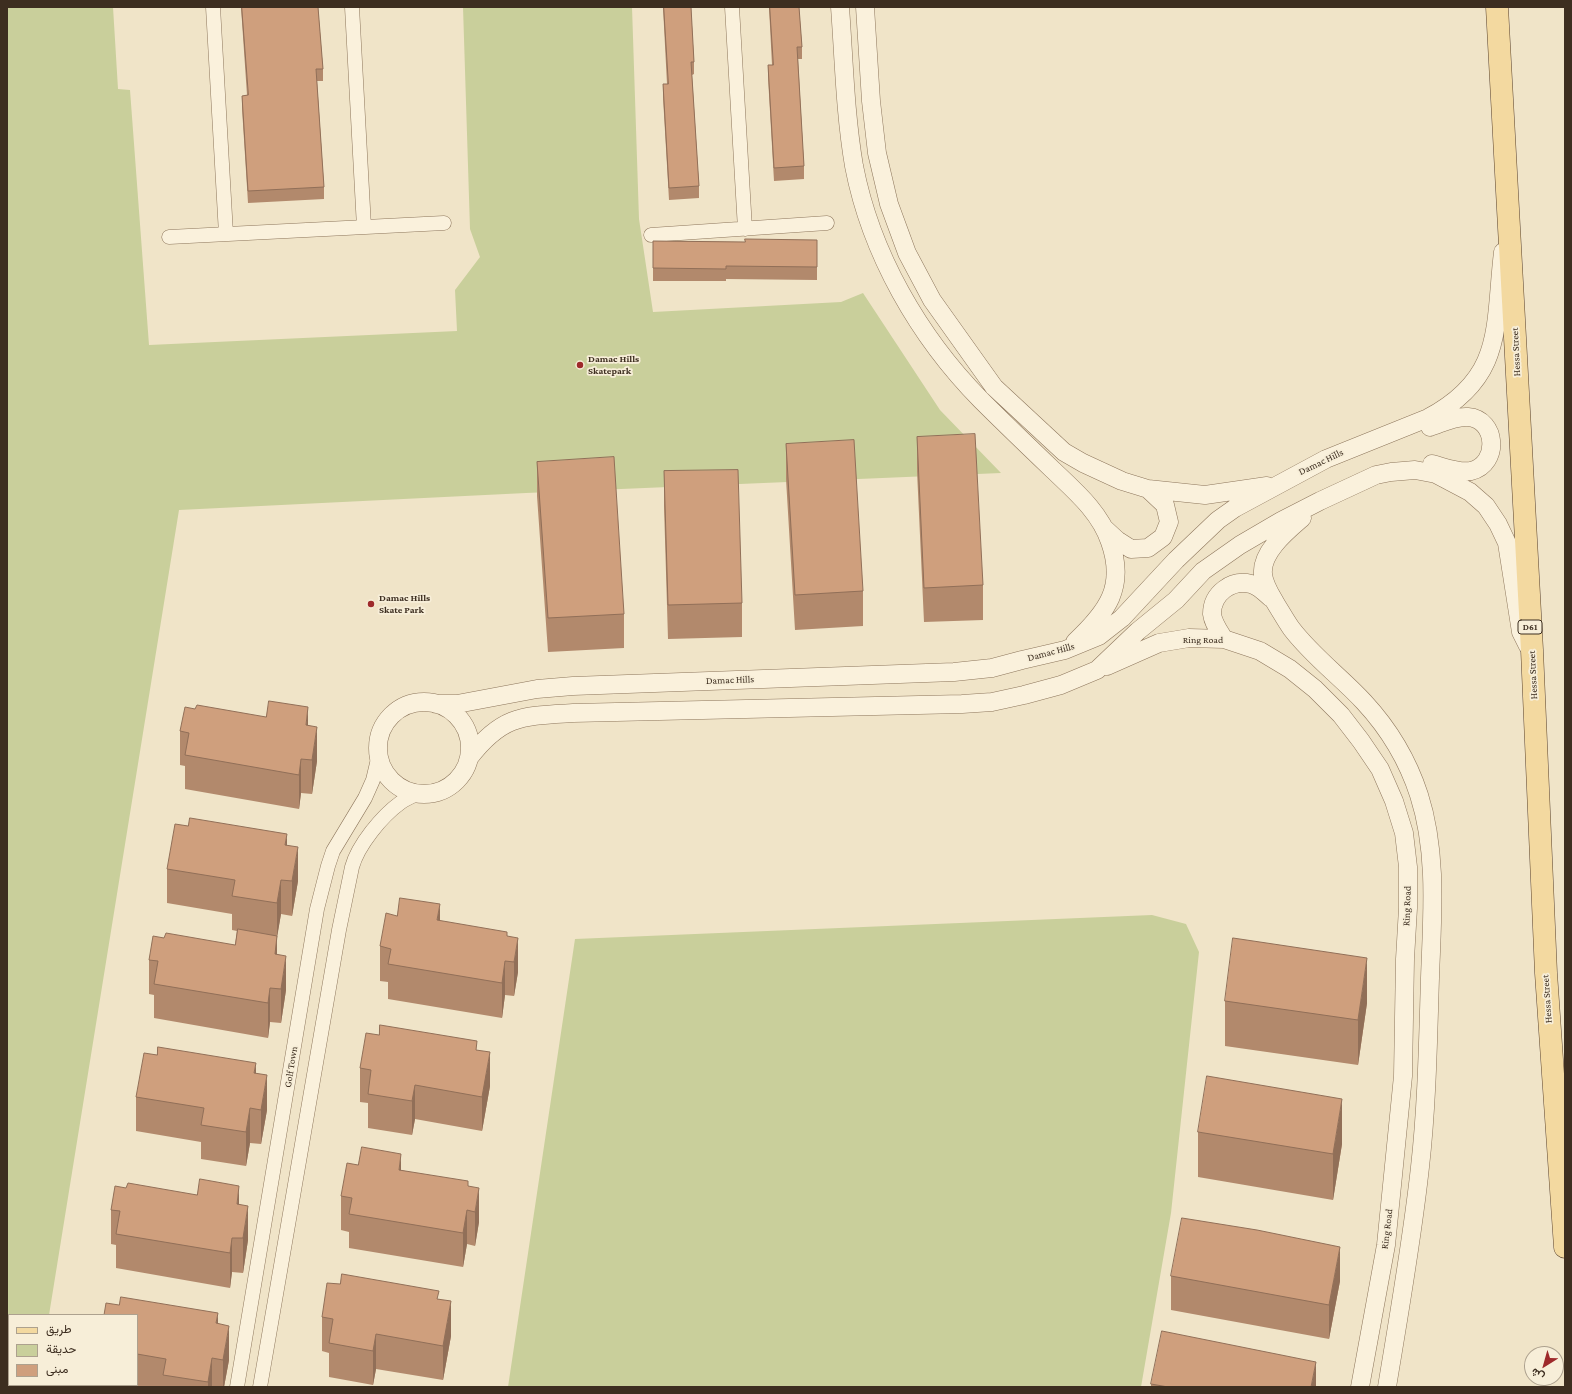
<!DOCTYPE html>
<html>
<head>
<meta charset="utf-8">
<style>
	body { margin:0 }
	#map { position:relative; width:1572px; height:1394px; overflow:hidden; background:#f0e4c8; font-family:"Crimson Pro",Vazirmatn,serif }
	canvas { display:block }
	.frame { position:absolute; inset:0; border:8px solid #3d2e20; pointer-events:none }
	.legend { position:absolute; left:8px; top:1314px; width:130px; height:72px; box-sizing:border-box; background:#f7eed8; border:1px solid #ada18e; margin:0; padding:5px 7px; list-style:none; font-size:12px; color:#3d2e20 }
	.legend li { display:flex; align-items:center; gap:8px; height:20px }
	.legend b { width:20px; border:1px solid #ada18e }
	.north { position:absolute; left:1524px; top:1346px; width:40px; height:40px; box-sizing:border-box; background:#f7eed8; border:1px solid #ada18e; border-radius:50%; rotate:217deg; font-size:11px; font-weight:700; line-height:16px; text-align:center; color:#3d2e20 }
	.north::after { content:''; display:block; margin:auto; width:14px; height:18px; background:#9e2a2b; clip-path:polygon(50% 0,100% 100%,50% 72%,0 100%) }
</style>
</head>
<body>
<div id="map">
<canvas width="1572" height="1394"></canvas>
<div class="frame"></div>
<ul class="legend">
<li><b style="height:5px;background:#f3d9a0"></b>طريق</li>
<li><b style="height:11px;background:#c9cf9b"></b>حديقة</li>
<li><b style="height:11px;background:#cf9f7d"></b>مبنى</li>
</ul>
<div class="north">ش</div>
</div>
<script>
const ctx = document.querySelector('canvas').getContext('2d');
ctx.lineJoin = 'round';
function paint(path, color) { ctx.fillStyle = color; ctx.fill(path, 'evenodd'); }
function stroke(path, color, width, dash) { ctx.strokeStyle = color; ctx.lineWidth = width; ctx.lineCap = dash ? 'butt' : 'round'; ctx.setLineDash(dash || []); ctx.stroke(path); }
function drawText(font, color, halo, rows, align = 'center') {
  ctx.font = font + ' "Crimson Pro",serif'; ctx.lineWidth = 3.5; ctx.setLineDash([]); ctx.textBaseline = 'middle'; ctx.strokeStyle = halo; ctx.fillStyle = color; for (const [text, x, y, turn = 0] of rows) {
    ctx.save(); ctx.translate(x, y); ctx.rotate((+turn || 0) * Math.PI / 180); ctx.textAlign = isNaN(turn) ? turn : align; if (halo) ctx.strokeText(text, 0, 0); ctx.fillText(text, 0, 0); ctx.restore();
  }
}
paint(new Path2D(`
	M7 7H113L118 89 130 90 149 345 457 331 455 290 480 257 470 229 463 7H632L639 219 653 312 841 302 863 293 940 410 1001 473 526 493 179 510 49 1315H9V1385H37V1387H7Z
	M1152 915 1186 924 1199 952 1171 1213 1141 1387H508L575 939Z`), '#c9cf9b');
const minor = new Path2D(`
	M213 7 226 234
	M352 7 364 227
	M732 7 745 229
	M651 235 827 223
	M169 237 444 223
	M237 1387 317 909 328 866 333 851 365 798 373 780 378 759
	M260 1387 339 930 352 867C358 845 382 816 400 803 405 799 411 797 416 794`);
const tertiary = new Path2D(`
	M840 7C844 60 845 113 854 166 871 254 919 337 981 400 1005 424 1029 447 1053 470 1075 491 1100 512 1110 542 1126 587 1107 612 1075 642
	M865 7 871 101 877 153 889 204 907 253 932 300 994 387 1064 452 1083 463 1122 481 1148 489 1205 495 1267 486
	M1430 427C1442 423 1455 416 1468 417 1497 419 1500 464 1471 471 1458 473 1444 467 1432 464
	M1302 518C1287 531 1261 552 1263 574 1264 585 1271 595 1276 604 1281 612 1286 621 1291 628 1312 656 1341 677 1364 702 1389 729 1408 761 1419 795 1438 854 1432 918 1430 978 1428 1041 1427 1105 1420 1167 1412 1241 1399 1314 1387 1387
	M1105 529 1117 540 1131 549 1148 548 1163 537 1169 522 1165 505 1148 489
	M1224 639C1219 631 1213 623 1212 614 1212 593 1232 579 1251 584 1259 586 1265 593 1271 598
	M1107 666 1159 643 1189 638 1224 639 1260 651 1290 669 1315 689 1341 715 1361 741 1380 769 1394 801 1404 833 1408 867V908L1405 959 1403 1076 1386 1245 1360 1387
	M378 748a46 46 0 1 1 92 0a46 46 0 1 1-92 0Z
	M436 704H457L537 689 573 686 954 672 992 668 1022 660 1065 650 1099 636 1122 618 1176 560 1218 520 1235 508 1326 459 1428 418C1505 377 1494 327 1503 252
	M469 758C502 715 522 716 573 713L962 704 992 702 1024 695 1061 685 1097 670 1138 631 1176 600 1203 571 1240 545 1281 521 1320 501 1376 475 1391 472 1415 470 1436 474 1470 492 1486 506 1498 524 1507 543 1521 632 1528 646`);
const primary = new Path2D(`
	M1497 7 1532 650 1546 973 1565 1247`);
stroke(minor, '#8d765c', 15);
stroke(tertiary, '#8d765c', 19);
stroke(primary, '#5b4430', 23);
stroke(minor, '#faf1dc', 14);
stroke(tertiary, '#faf1dc', 18);
stroke(primary, '#f3d9a0', 22);
paint(new Path2D(`
	M241 7H318L323 69V81H317L324 187V199L248 203 242 108V96L247 95Z
	M663 7H691L694 62V74L692 75 699 186V198L669 200 663 97V84H667Z
	M769 7H799L802 47V59H798L804 166V179L774 181 768 77V65H772Z
	M817 240V280L726 279V281H653V241L745 242Z
	M917 437 983 585V620L924 622 917 471Z
	M786 444 863 591V626L795 630 786 479Z
	M537 462 624 614V648L548 652 537 496Z
	M664 471 742 603V637L668 639 664 506Z
	M195 709 308 726 317 761 312 794 301 793 299 809 185 789V766L180 765V731Z
	M287 845 298 881 292 916 281 914 277 936V954L286 990 281 1023 270 1022 268 1038 154 1018V995L149 994V960L164 938 235 945 237 931 232 930V914L167 903V869Z
	M397 916 440 921 507 936 518 972 514 996 505 995 502 1018 388 999V982L380 981V946Z
	M1225 1001 1367 1003 1358 1065 1225 1046Z
	M477 1050 490 1086 482 1131 415 1119 412 1135 368 1128V1103L360 1102V1068Z
	M256 1073 267 1110 261 1144 250 1143 246 1166 201 1159V1142L136 1131V1097Z
	M1198 1132 1342 1144 1333 1200 1198 1177Z
	M358 1165 401 1170 468 1186 479 1222 475 1246 467 1244 463 1267 349 1248V1232L341 1230V1196Z
	M126 1188 239 1204 248 1240 243 1273 232 1272 230 1288 116 1268V1245L111 1244V1210Z
	M1171 1276 1340 1281 1329 1339 1171 1310Z
	M439 1299 451 1336 443 1380 376 1369 373 1385 329 1377V1353L322 1351V1317Z
	M137 1315 218 1324 229 1360 224 1387H132L120 1385H137Z
	M1151 1384 1316 1387H1151Z`), '#b2896c');
paint(new Path2D(`
	M308 707V741L306 725Z
	M317 727V761L312 794V760Z
	M301 759V793L299 809V775Z
	M287 834V869L285 845Z
	M298 847V881L292 916V881Z
	M281 880V914L277 938V903Z
	M440 904V939L437 920Z
	M277 936V970L275 988V954Z
	M518 938V972L514 996V962Z
	M286 956V990L281 1023V989Z
	M1367 958V1003L1358 1065V1020Z
	M505 961V995L502 1018V983Z
	M270 988V1022L268 1038V1003Z
	M490 1052V1086L482 1131V1097Z
	M256 1063V1097L254 1073Z
	M267 1075V1110L261 1144V1110Z
	M415 1085V1119L412 1135V1101Z
	M1342 1099V1144L1333 1200V1154Z
	M250 1108V1143L246 1166V1132Z
	M401 1154V1188L399 1170Z
	M239 1186V1220L237 1204Z
	M479 1188V1222L475 1246V1212Z
	M248 1206V1240L243 1273V1238Z
	M467 1210V1244L463 1267V1233Z
	M232 1238V1272L230 1288V1253Z
	M1340 1247V1281L1329 1339V1305Z
	M451 1301V1336L443 1380V1346Z
	M218 1313V1347L216 1323Z
	M229 1326V1360L224 1387H223V1360Z
	M376 1334V1369L373 1385V1351Z
	M212 1358V1387H208V1382Z
	M1316 1362V1387H1311Z`), '#916f58');
const building = new Path2D(`
	M242 7H318L323 69H316L324 187 248 191 242 96 248 95Z
	M664 7H691L694 62H691L699 186 669 188 663 84H668Z
	M770 7H799L802 47H797L804 166 774 168 768 65H773Z
	M745 239 817 240V267L726 266V269L653 268V241L745 242Z
	M975 434 983 585 924 588 917 437Z
	M854 440 863 591 795 595 786 444Z
	M614 457 624 614 548 618 537 462Z
	M738 470 742 603 668 605 664 471Z
	M269 701 308 707 306 725 317 727 312 760 301 759 299 775 185 755 189 733 180 731 185 707 195 709 197 705 266 717Z
	M190 818 287 834 285 845 298 847 292 881 281 880 277 903 232 896 235 880 167 869 175 824 188 826Z
	M400 898 440 904 437 920 507 932V936L518 938 514 962 505 961 502 983 388 964 391 949 380 946 386 913 397 916Z
	M238 929 277 936 275 954 286 956 281 989 270 988 268 1003 154 984 158 961 149 960 153 936 164 938 166 933 235 945Z
	M1233 938 1367 958 1358 1020 1225 1001Z
	M380 1025 477 1041 476 1050 490 1052 482 1097 415 1085 412 1101 368 1094 371 1070 360 1068 366 1033 379 1035Z
	M158 1047 256 1063 254 1073 267 1075 261 1110 250 1108 246 1132 201 1125 204 1108 136 1097 144 1053 157 1055Z
	M1207 1076 1342 1099 1333 1154 1198 1132Z
	M362 1147 401 1154 399 1170 468 1181V1186L479 1188 475 1212 467 1210 463 1233 349 1214 352 1198 341 1196 347 1163 358 1165Z
	M200 1179 239 1186 237 1204 248 1206 243 1238H232L230 1253 116 1234 120 1211 111 1210 115 1186 126 1188 128 1183 197 1195Z
	M1182 1218 1257 1230 1340 1247 1329 1305 1171 1276Z
	M342 1274 439 1291 437 1299 451 1301 443 1346 376 1334 373 1351 329 1343 333 1319 322 1317 327 1283 340 1284Z
	M121 1297 218 1313 216 1323 229 1326 223 1360 212 1358 208 1382 163 1375 166 1359 137 1354V1315H104L106 1303 119 1305Z
	M1162 1331 1316 1362 1311 1387H1168L1151 1384Z`);
paint(building, '#cf9f7d');
stroke(building, '#916f58', 1);
for (const [x, y, r, color] of [
	[580,365,4,"#9e2a2b"],
	[371,604,4,"#9e2a2b"]
]) { const dot = new Path2D(); dot.arc(x, y, r, 0, 2 * Math.PI); ctx.fillStyle = color; ctx.fill(dot); stroke(dot, '#f7eed8', 1.5); }
for (const [x, y, w] of [
	[1530,627,24]
]) { const box = new Path2D(); box.roundRect(x - w / 2, y - 7, w, 14, 3); ctx.fillStyle = '#f7eed8'; ctx.fill(box); stroke(box, '#3d2e20', 1); }
drawText('bold 9px', '#3d2e20', null, [
	["D61",1530,627]
]);
drawText('10px', '#3d2e20', '#f7eed8', [
	["Hessa Street",1516,352,-93],
	["Damac Hills",1321,462,-26],
	["Ring Road",1203,640],
	["Damac Hills",1051,652,-15],
	["Hessa Street",1533,675,-93],
	["Damac Hills",730,680,-2],
	["Ring Road",1407,906,-88],
	["Hessa Street",1547,999,-94],
	["Golf Town",291,1067,-81],
	["Ring Road",1387,1229,-83]
]);
drawText('bold 10px', '#3d2e20', '#f7eed8', [
	["Damac Hills",588,359],
	["Skatepark",588,371],
	["Damac Hills",379,598],
	["Skate Park",379,610]
], 'left');
</script>
</body>
</html>
